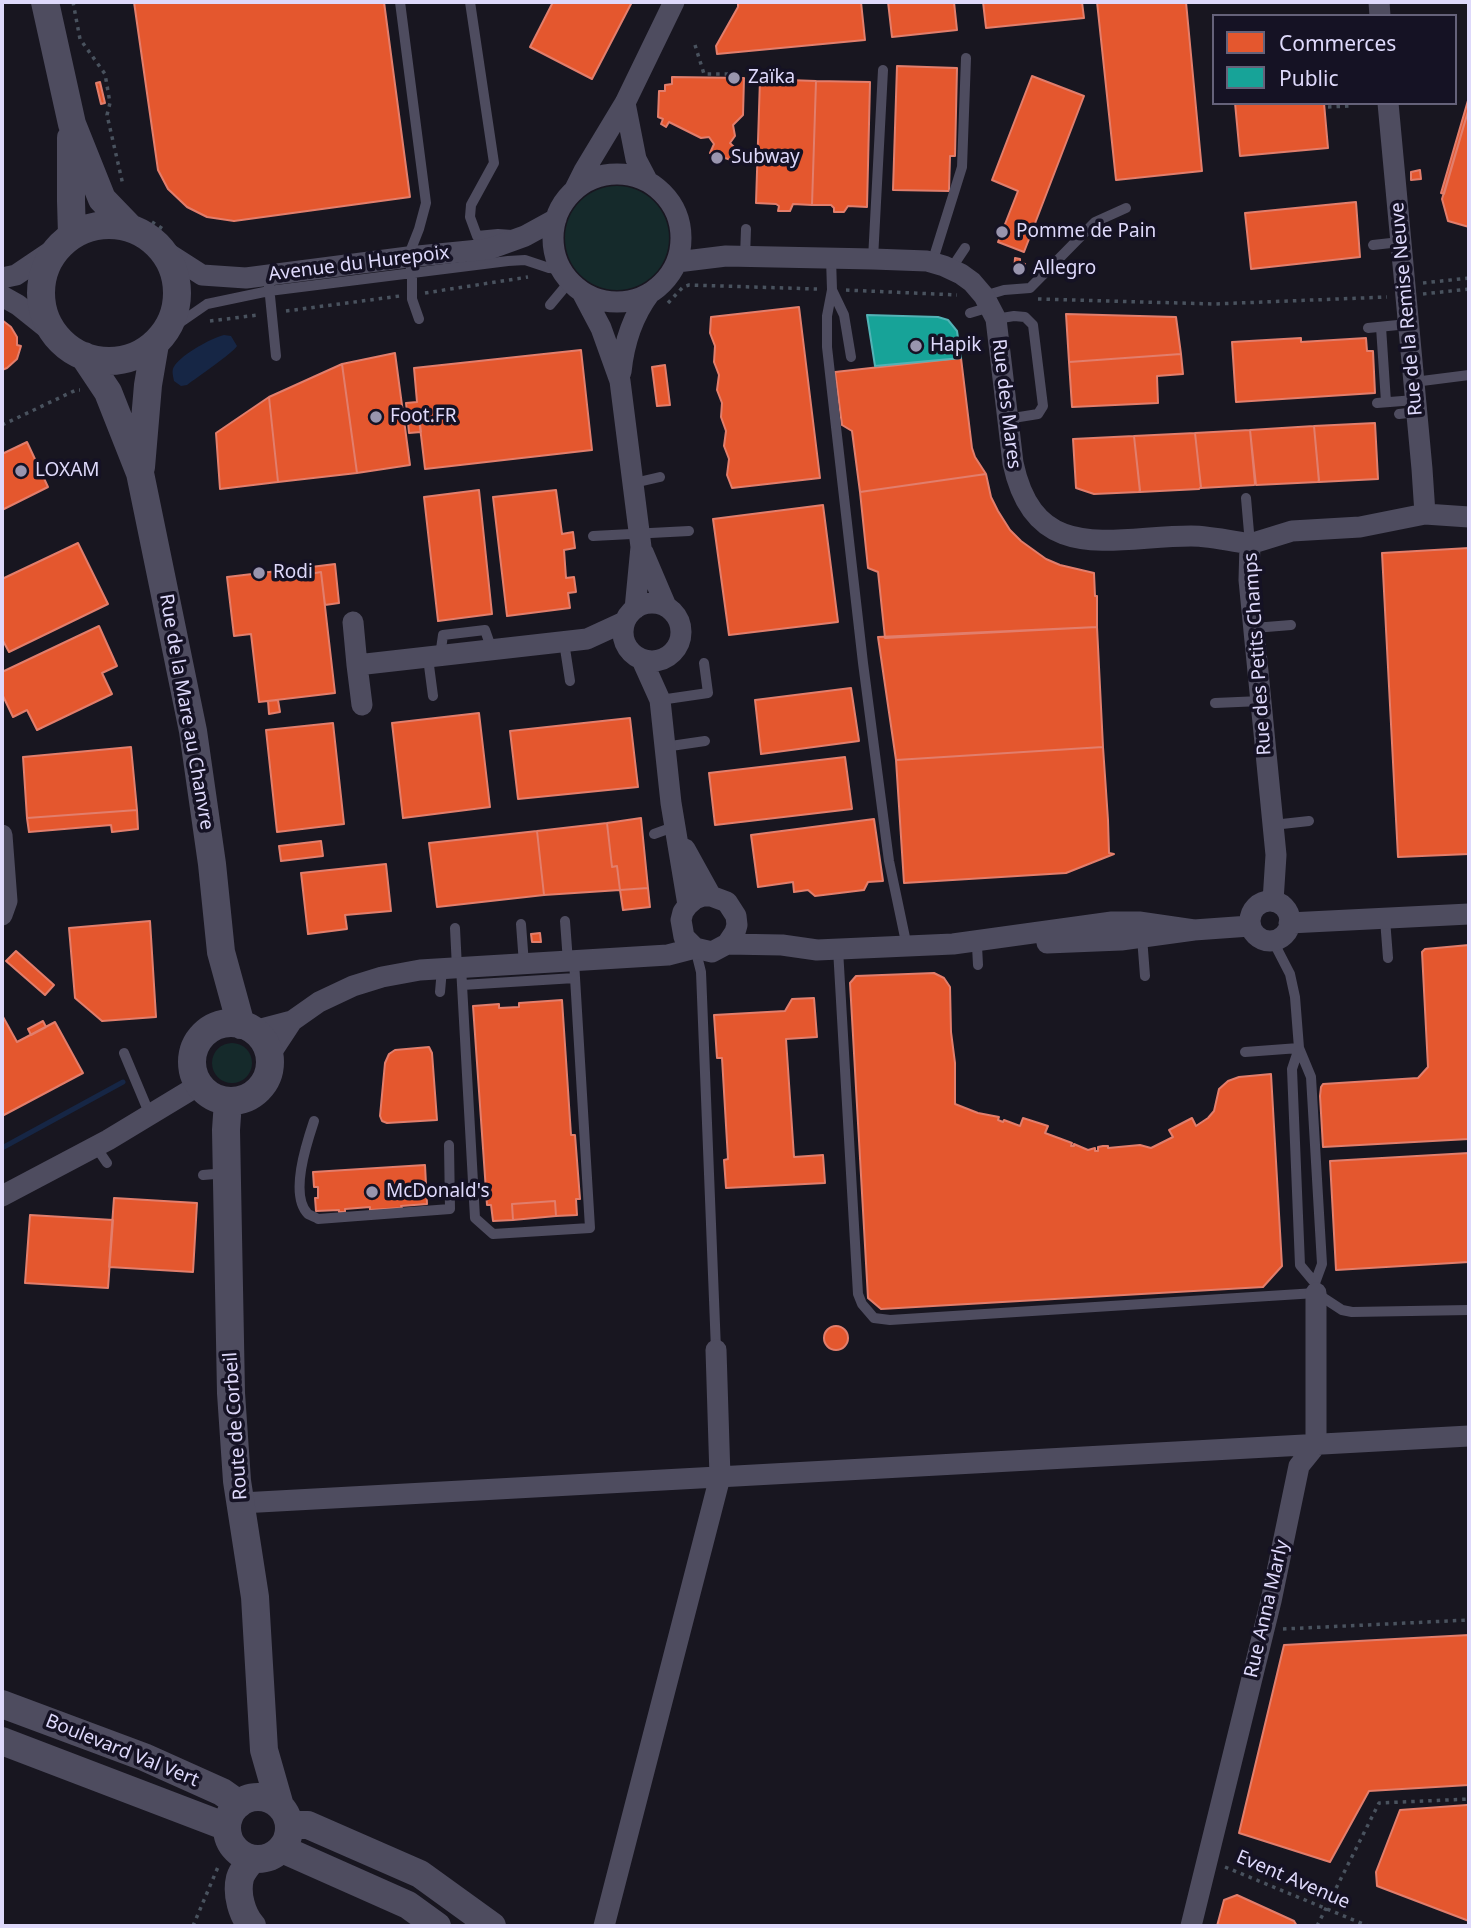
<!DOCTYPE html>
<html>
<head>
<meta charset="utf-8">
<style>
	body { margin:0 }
	#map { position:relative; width:1471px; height:1928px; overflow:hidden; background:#181620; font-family:"Noto Sans",sans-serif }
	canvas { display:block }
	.frame { position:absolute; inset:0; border:4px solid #ded9fb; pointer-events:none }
	.legend { position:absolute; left:1212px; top:14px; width:245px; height:91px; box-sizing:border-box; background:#151224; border:2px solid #65627a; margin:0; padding:9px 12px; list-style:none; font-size:21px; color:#ded9fb }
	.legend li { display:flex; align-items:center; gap:14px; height:35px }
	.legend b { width:35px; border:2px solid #65627a }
</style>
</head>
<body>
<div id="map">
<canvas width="1471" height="1928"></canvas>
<div class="frame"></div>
<ul class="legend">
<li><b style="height:19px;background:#e4572e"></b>Commerces</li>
<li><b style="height:19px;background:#17a398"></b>Public</li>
</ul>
</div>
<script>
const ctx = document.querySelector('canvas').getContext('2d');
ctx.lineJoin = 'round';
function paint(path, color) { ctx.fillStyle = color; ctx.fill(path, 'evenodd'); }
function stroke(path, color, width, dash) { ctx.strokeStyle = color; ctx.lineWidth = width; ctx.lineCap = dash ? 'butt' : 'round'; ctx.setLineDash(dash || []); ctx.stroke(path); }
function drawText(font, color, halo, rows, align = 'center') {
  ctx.font = font + ' "Noto Sans",sans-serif'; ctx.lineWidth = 7; ctx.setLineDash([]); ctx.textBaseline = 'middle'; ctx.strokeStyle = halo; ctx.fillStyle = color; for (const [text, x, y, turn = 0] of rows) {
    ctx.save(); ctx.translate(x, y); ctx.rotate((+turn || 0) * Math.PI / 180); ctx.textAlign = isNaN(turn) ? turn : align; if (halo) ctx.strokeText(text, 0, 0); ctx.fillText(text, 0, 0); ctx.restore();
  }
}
paint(new Path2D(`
	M565 238a52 52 0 1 1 104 0a52 52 0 1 1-104 0Z
	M212 1063a20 20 0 1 1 40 0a20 20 0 1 1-40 0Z`), '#152a2b');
paint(new Path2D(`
	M224 335 231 336 237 346C233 353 196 378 187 385L181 386 174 381C173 375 171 370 175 365 183 354 211 338 224 335Z`), '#162645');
const shops = new Path2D(`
	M134 2H384L410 197 234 221 207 217 187 207 168 189 158 170Z
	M553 2H632L592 79 530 47Z
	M738 2H861L865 40 717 54 716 46 738 7Z
	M888 2H954L957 30 892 37Z
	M983 2H1082L1084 18 986 28Z
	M1097 2H1186L1202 171 1116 180Z
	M897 66 957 68 955 156H950L949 191 893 190Z
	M1032 76 1084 96 1024 252 998 242 1018 191 992 180Z
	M672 77 744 78 743 115 733 125 735 136 730 143 739 152 731 160 710 153 714 144 709 137 701 138 669 122 666 127 661 124 663 119 658 117 659 91H665V85L672 84Z
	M760 79 816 81 812 205 793 204 790 211H778L779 206 776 204 756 203Z
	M816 81 870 82 867 207 848 206 844 212H834V208L831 205H812Z
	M100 82 105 103 101 104 96 83Z
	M1469 97V108L1444 194 1441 193Z
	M1235 103H1324L1328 148 1240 156Z
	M1469 108V227L1448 221 1442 199Z
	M1420 170 1421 179 1411 180V172Z
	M1356 202 1360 257 1251 269 1245 213Z
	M1015 258 1020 259V263L1025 264 1024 273 1014 272Z
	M799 307 820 478 732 488 727 475 729 459 724 446 726 431 721 417 722 403 717 390 719 375 714 362 715 346 710 333 711 317Z
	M1066 314 1176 317 1181 354 1069 362Z
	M2 320 11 327 17 337V345L21 346 17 359 7 368 2 370Z
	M1301 338V342L1366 338 1367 351H1373L1375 393 1236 402 1232 342Z
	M581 350 592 450 425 469 418 410 407 412 406 403 417 402 414 368Z
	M395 353 410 465 357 473 342 364Z
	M1181 354 1183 374 1157 376 1158 403 1072 407 1069 362Z
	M961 358 972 448 975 457 986 474 860 492 852 431 842 425 835 372Z
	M342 364 357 473 278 482 269 397Z
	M665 365 670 405 657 406 652 367Z
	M269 397 278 482 220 489 216 433Z
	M418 410 421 432 409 433 407 412Z
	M1375 423 1378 479 1319 482 1314 426Z
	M1314 426 1319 480 1318 482 1256 485 1250 430Z
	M1250 430 1255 484 1254 485 1201 488 1195 433Z
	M1195 433 1201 487 1199 489 1140 492 1134 436Z
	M1134 436 1140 490 1139 492 1094 494 1076 488 1073 439Z
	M27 442 48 487 2 510V454Z
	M986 474 991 497 998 511 1010 530 1021 541 1046 559 1060 565 1094 573 1095 596H1097V627L885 638 878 572 868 568 860 492Z
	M479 490 492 614 438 621 424 497Z
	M556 490 562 534 573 532 575 548 564 550 566 578 574 577 576 592 568 593 570 608 507 616 493 497Z
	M823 505 838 622 729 635 713 519Z
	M78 543 108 604 9 652 2 639V579Z
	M1469 548V854L1398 857 1382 553Z
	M335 564 339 603 325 605 321 572 304 575 303 568Z
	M303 568 304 575 321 572 335 693 259 702 251 634 234 636 227 577Z
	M99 626 117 666 102 673 112 694 37 730 27 710 13 717 2 694V672Z
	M1097 627 1103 747 896 760 878 637Z
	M851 688 859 741 761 754 755 700Z
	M278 700 280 712 269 714 268 701Z
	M479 713 490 807 403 818 392 723Z
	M630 718 638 787 518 799 510 731Z
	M333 723 344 824 277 832 266 730Z
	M131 747 137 810 27 818 23 757Z
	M1103 747 1108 820 1109 853 1114 854 1066 873 904 883 896 760Z
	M845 757 852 809 715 825 709 773Z
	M137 810 138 829 112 832 111 825 29 832 27 818Z
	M641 818 648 888 620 890 617 866 612 867 607 823Z
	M874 819 883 881 868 882 864 890 815 896 808 890 794 892 793 882 758 887 751 835Z
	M607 823 612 867 617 866 620 890 544 895 537 831Z
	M537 831 544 895 437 907 429 843Z
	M321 841 323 856 281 861 279 846Z
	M386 864 391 911 345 915 347 929 308 934 301 873Z
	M648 888 650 907 623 910 620 890Z
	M150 921 156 1017 102 1021 75 998 69 928Z
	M540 933 541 942H532L531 934Z
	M1469 945V1139L1323 1147 1320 1096 1321 1087 1323 1084 1418 1078 1428 1067 1422 952 1425 949Z
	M16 951 54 985 45 995 6 961Z
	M934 973 944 978 950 987 951 1032 955 1063V1104L978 1113 999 1117 998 1120 1003 1122 1004 1120 1020 1126 1023 1118 1048 1126 1045 1133 1072 1143 1071 1146H1074V1144L1088 1150 1095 1148V1151H1098V1147L1103 1146H1108V1148L1140 1145 1151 1148 1173 1137 1169 1130 1192 1118 1196 1126 1208 1118 1214 1111 1219 1089 1228 1081 1239 1077 1271 1074 1282 1266 1263 1287 881 1309 868 1298 850 983 856 976Z
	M814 998 817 1037 786 1039 794 1157 823 1155 825 1183 726 1188 724 1160 728 1159 722 1058H717L714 1015 785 1011 792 999Z
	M562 1000 571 1135H575L580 1199H576L577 1215 556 1216 555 1201 512 1204 513 1220 493 1221 491 1205H487L473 1006 499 1004V1008L519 1007V1003Z
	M2 1015 17 1042 55 1022 83 1073 2 1116Z
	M43 1021 46 1027 31 1035 28 1029Z
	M429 1047 432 1053 437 1120 387 1123 382 1121 380 1116 385 1063 389 1054 395 1050Z
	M1469 1153V1262L1336 1270 1330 1161Z
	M425 1165 427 1204 401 1206 402 1208 370 1210V1207L345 1209V1212H339V1210L316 1211 315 1198H318V1187H314L313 1172Z
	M114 1198 197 1203 193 1272 109 1267Z
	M555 1201 556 1216 513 1220 512 1204Z
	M30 1215 113 1220 108 1288 25 1283Z
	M824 1338a12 12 0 1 1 24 0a12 12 0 1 1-24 0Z
	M1469 1635V1785L1369 1791 1330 1862 1239 1833 1284 1645Z
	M1467 1805H1469V1921L1377 1886 1376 1872 1400 1810Z
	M1237 1895 1294 1921 1297 1926H1217L1224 1900Z`);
paint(shops, '#e4572e');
stroke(shops, '#e27e6c', 2);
const public = new Path2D(`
	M867 315 938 317 948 320 957 331 961 358 875 366Z`);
paint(public, '#17a398');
stroke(public, '#53b3b6', 2);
stroke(new Path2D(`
	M2 1148 123 1082`), '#162645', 5);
stroke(new Path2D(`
	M73 2 80 39 105 74 110 103 107 115 123 185
	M695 45 704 74H734V78
	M1328 107 1350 106
	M152 222 166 231
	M1423 283 1469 278
	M846 290 957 295
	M425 293 528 277
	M1423 294 1469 289
	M1038 299 1214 304 1387 297
	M668 303 683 287 689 285 817 289
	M286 311 400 296
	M210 321 258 315
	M2 425 76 390H80
	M1283 1629 1469 1620
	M1225 1867 1368 1926
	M193 1926 218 1867
	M1317 1926 1379 1803 1469 1799`), '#49525e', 3.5, [3.5, 5]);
stroke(new Path2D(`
	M400 2 426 203 419 229 408 257 412 273V299L419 319
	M470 2 494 163 471 205 470 217 477 236 498 234 512 235
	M1373 245 1400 242
	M745 257 746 229
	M831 258 832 290 844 315 851 357
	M873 259 883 70
	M932 263 962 167 966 58
	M951 269 965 248
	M269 286 276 356
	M832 290 827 316V347L836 427 863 663 889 861 907 947
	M984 296 1004 290 1030 288 1095 222 1126 208
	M550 305 570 281
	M970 313 990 307
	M996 319 1014 316 1025 317 1033 325 1043 406 1038 414 1007 419
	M1381 327 1386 402
	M1368 328 1408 324
	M165 333 207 304 269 291 508 261 525 260 549 268 561 269
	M1414 382 1469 375
	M1377 403 1415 400
	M1399 414 1417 412
	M634 483 660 477
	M1246 498 1250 544
	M593 536 689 531
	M1254 628 1291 625
	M564 642 570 681
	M440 656 443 635 485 630 492 650
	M428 658 433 696
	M660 700 708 693 704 663
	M1215 703 1261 701
	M664 747 705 741
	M1273 825 1309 821
	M654 834 676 826
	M1385 919 1388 958
	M565 921 568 962
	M521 924 524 964
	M455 928 457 968
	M1142 937 1145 976
	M1273 941 1290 974 1295 997 1299 1048 1311 1077 1322 1264 1315 1283 1316 1293 1342 1310 1352 1312 1469 1310
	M977 946 978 965
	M695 948 701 972 716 1350
	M838 949 858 1294 862 1304 874 1318 890 1320 1316 1293
	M461 967 475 1218 493 1234 590 1228 574 961
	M462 985 575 978
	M440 992 442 969
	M1299 1048 1292 1069 1300 1265 1315 1283
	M1245 1052 1299 1048
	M124 1053 150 1115
	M314 1121C307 1142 289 1195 308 1214 310 1215 317 1218 318 1219L450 1209 449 1145
	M96 1147 107 1163
	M203 1175 227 1173`), '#4e4c5f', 10);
stroke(new Path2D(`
	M1379 2 1380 16
	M625 103 636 159 647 180
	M1388 103 1422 469 1425 514
	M553 238a64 64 0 1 1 128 0a64 64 0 1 1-128 0Z
	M575 189 584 171 625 103 674 2
	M163 250 202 275 246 278 408 257 489 249 525 236 556 219
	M677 262 726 256 873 259 927 261 944 266 961 274 972 282 984 296 996 319 1013 463C1035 567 1113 536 1191 536 1210 536 1231 541 1250 544
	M2 278 16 275 59 246
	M582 292 601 328 620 381 641 547 635 609
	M2 296 18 305 53 333
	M621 372C624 342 632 317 650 293
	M643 552 666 606
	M623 632a29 29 0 1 1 58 0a29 29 0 1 1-58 0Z
	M353 622 357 665 587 639 624 622
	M642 660 660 700 671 803 688 905
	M357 665 362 705
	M2 835 7 901 2 915
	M685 849 711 896
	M1273 901 1276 855 1249 580 1250 544 1292 531 1360 527 1425 514 1469 517
	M1250 921a20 20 0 1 1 40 0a20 20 0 1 1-40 0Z
	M1289 923 1469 914
	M1047 943 1121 940 1194 930 1250 926
	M727 944 735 932 737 925 736 916 727 902 711 896H703L695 899 688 905 683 912 681 920 684 937 695 948 712 952 727 944 782 945 817 950 953 944 1112 922H1139L1194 930
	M254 1031 292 1021 319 1002 353 986 382 977 420 970 668 955 695 948
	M269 1056 292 1021
	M2 1196 108 1140 199 1085
	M241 1503 1469 1436
	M604 1926 720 1477 716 1350
	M1191 1926 1271 1601 1299 1466 1316 1445V1293`), '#4e4c5f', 21);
stroke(new Path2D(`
	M45 2 72 124 102 199 129 227
	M71 138V201L72 235
	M41 293a68 68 0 1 1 136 0a68 68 0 1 1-136 0Z
	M84 356 108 392 140 473 193 731 212 864 221 952 241 1025
	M141 467 148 385 155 344
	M192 1062a39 39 0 1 1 78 0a39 39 0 1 1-78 0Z
	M228 1101 226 1130 231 1393 237 1481 255 1597 264 1750 280 1806
	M2 1704 144 1757 222 1792 239 1804
	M2 1741 227 1827
	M227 1828a31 31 0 1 1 62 0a31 31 0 1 1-62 0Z
	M289 1825H308L420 1874 492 1926
	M282 1849 408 1905 437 1926
	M252 1926C242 1915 236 1894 240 1878 242 1871 248 1865 252 1859`), '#4e4c5f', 28);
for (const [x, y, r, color] of [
	[734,78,7,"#9995ae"],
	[717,158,7,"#9995ae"],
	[1002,232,7,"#9995ae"],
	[1019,269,7,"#9995ae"],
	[916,346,7,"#9995ae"],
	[376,417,7,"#9995ae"],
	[21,471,7,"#9995ae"],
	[259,573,7,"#9995ae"],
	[372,1192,7,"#9995ae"]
]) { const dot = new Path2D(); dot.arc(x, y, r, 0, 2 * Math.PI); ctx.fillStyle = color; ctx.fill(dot); stroke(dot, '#151224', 2.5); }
drawText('19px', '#ded9fb', '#151224', [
	["Zaïka",748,78],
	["Subway",731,158],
	["Pomme de Pain",1016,232],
	["Allegro",1033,269],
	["Hapik",930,346],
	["Foot.FR",390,417],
	["LOXAM",35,471],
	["Rodi",273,573],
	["McDonald's",386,1192]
], 'left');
drawText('19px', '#ded9fb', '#151224', [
	["Avenue du Hurepoix",359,264,-7],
	["Rue de la Remise Neuve",1407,309,-95],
	["Rue des Mares",1006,404,83],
	["Rue des Petits Champs",1258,654,-94],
	["Rue de la Mare au Chanvre",186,712,80],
	["Route de Corbeil",236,1426,-94],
	["Rue Anna Marly",1267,1609,-77],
	["Boulevard Val Vert",122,1751,22],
	["Event Avenue",1293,1880,23]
]);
</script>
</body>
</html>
